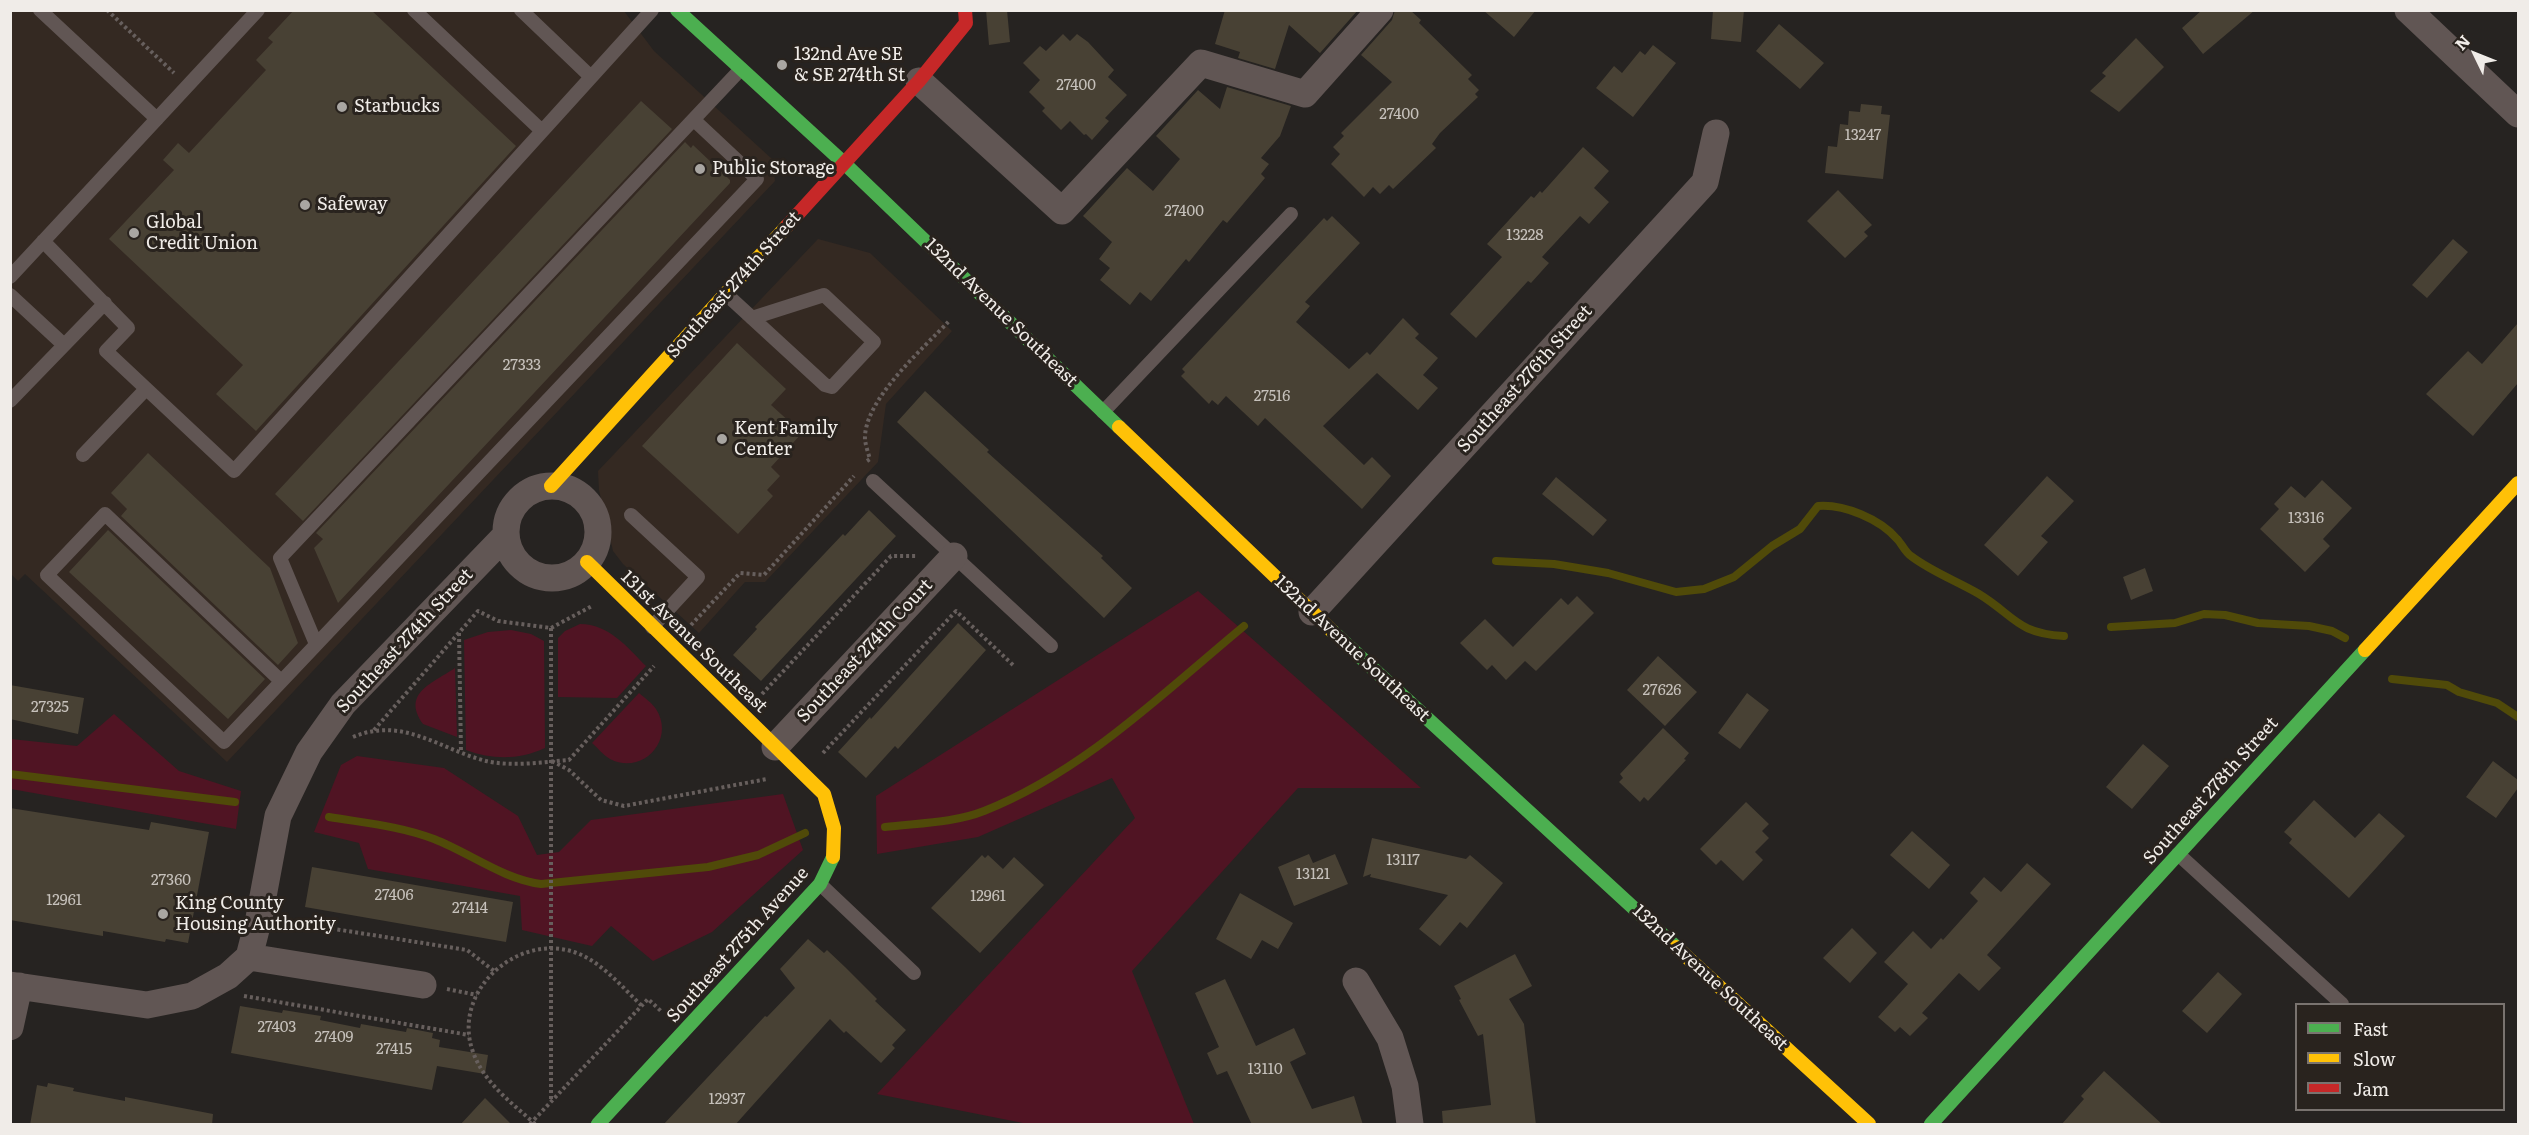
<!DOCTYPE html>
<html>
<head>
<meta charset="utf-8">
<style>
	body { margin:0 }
	#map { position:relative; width:2529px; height:1135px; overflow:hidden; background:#262321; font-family:Literata,serif }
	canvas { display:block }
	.frame { position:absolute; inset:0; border:12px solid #f0ece8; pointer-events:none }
	.legend { position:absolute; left:2295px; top:1003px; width:210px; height:108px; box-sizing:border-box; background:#29231e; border:2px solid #79736f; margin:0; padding:8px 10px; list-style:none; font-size:18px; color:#f0ece8 }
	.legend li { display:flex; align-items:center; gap:12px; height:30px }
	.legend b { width:30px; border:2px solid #79736f }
	.north { position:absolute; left:2445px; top:24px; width:60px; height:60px; -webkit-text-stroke:4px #29231e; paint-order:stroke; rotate:313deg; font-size:16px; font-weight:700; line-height:24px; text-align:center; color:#f0ece8 }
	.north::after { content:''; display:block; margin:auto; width:21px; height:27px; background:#f0ece8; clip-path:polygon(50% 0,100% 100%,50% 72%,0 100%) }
</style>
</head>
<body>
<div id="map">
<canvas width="2529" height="1135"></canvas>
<div class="frame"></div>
<ul class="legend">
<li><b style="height:8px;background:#4caf50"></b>Fast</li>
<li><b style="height:8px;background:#ffc107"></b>Slow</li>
<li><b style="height:8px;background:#c62828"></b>Jam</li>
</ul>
<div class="north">N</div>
</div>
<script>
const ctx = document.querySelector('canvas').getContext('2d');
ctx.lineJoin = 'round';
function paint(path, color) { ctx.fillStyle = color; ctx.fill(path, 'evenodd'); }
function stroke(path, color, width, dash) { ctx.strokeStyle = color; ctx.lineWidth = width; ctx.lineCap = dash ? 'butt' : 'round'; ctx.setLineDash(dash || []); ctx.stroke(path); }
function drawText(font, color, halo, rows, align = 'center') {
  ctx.font = font + ' Literata,serif'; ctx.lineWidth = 6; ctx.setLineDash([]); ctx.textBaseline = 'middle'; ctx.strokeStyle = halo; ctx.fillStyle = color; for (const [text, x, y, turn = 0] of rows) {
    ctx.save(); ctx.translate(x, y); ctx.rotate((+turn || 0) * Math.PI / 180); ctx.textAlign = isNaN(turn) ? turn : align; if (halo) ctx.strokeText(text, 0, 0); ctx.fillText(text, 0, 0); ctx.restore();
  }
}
paint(new Path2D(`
	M10 11H624L654 51 772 159 775 181 227 762 25 574 18 581 11 574Z
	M818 239 870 253 952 331 886 404 878 462 765 582H745L699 633 623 564 613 551 599 490 598 471Z`), '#342922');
paint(new Path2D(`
	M1198 591 1421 788H1298L1132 971 1194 1124H1028L877 1094 1135 818 1112 778 978 837 877 854 876 796Z
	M580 624C609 624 627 647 646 666L617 698 558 697V638L565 631Z
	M511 630 531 634 544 641 545 748C519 760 493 760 466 750L464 640 488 632Z
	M455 668 457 737 423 724C401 693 433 683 455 668Z
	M639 693C645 698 652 703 656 709 676 740 642 776 610 759 603 755 598 748 592 743Z
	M114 714 179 771 241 791 236 829 11 789V739L77 746Z
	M357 756 444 768 518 816 537 855 559 852 591 820 783 794 803 850 712 932 653 961 611 926 592 946 522 930 520 896 368 869 359 843 314 832 341 765Z`), '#501423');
stroke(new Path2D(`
	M1496 561 1554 564 1608 573 1676 592 1704 589 1734 577 1772 546 1800 529 1818 506C1844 504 1880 519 1897 539 1902 544 1905 552 1911 556 1932 572 1957 581 1979 594 2015 616 2016 633 2064 636
	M2111 627 2175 623 2204 614 2225 615 2258 623 2309 626 2332 631 2345 638
	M2392 679 2447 685 2459 692 2497 703 2518 717
	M10 774 235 802
	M329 817C365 823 400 826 434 839 470 853 503 879 541 884L708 867 758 855 805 833
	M885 827C917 823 954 823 984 811 1083 772 1163 693 1244 626`), '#504a09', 8);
paint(new Path2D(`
	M294 10H371L516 146 256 431 216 394 243 365 109 239 174 170 163 160 178 143 189 153 266 70 256 60 273 42 268 38Z
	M986 10H1007L1010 42 989 45Z
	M1225 10H1358L1320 53 1289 25 1275 69 1238 58 1240 52 1215 44Z
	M1395 10H1410L1421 20 1419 23 1472 75 1468 79 1479 90 1475 94 1478 97 1440 133 1432 144 1436 148 1393 189 1389 185 1380 194 1373 187 1364 197 1331 164 1340 154 1333 147 1344 136 1341 133 1392 82 1361 55 1392 20Z
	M1483 10H1536L1514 37Z
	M1713 10H1744L1741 42 1711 39Z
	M2202 10H2255L2203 54 2182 28Z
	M1779 24 1824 63 1800 89 1756 51Z
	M1063 34 1070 41 1077 34 1088 42 1114 70 1108 77 1127 95 1105 118 1109 121 1092 140 1086 134 1084 135 1070 121 1061 130 1042 111 1045 108 1029 92 1040 80 1023 63 1040 46 1046 51Z
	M2136 38 2164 67 2119 112 2090 91 2106 76 2102 73Z
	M1653 45 1676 63 1633 117 1596 88 1614 66 1622 73 1640 51 1645 55Z
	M1227 87 1291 106 1280 136 1261 158 1269 164 1261 174 1265 178 1227 223 1223 220 1189 262 1186 259 1151 301 1140 292 1130 305 1100 280 1110 268 1099 259 1112 242 1083 216 1127 168 1153 191 1180 159 1156 136 1198 90 1220 109Z
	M641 101 672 129 303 521 275 494Z
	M1861 104 1882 106 1881 114 1890 115 1883 179 1825 173 1828 146 1837 147 1840 124 1848 125 1849 111 1860 112Z
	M685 142 691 148 693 145 730 180V183L338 603 314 548 323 539 316 533Z
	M1583 147 1609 171 1594 188 1609 202 1589 224 1580 216 1542 257 1549 263 1531 283 1528 281 1476 338 1450 314 1502 257 1487 244 1531 196 1534 198 1540 191 1542 193Z
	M1838 190 1872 225 1864 232 1868 236 1845 258 1807 221Z
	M1332 216 1360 243 1305 302 1310 306 1296 322 1349 369 1367 352 1370 355 1403 318 1419 334 1415 338 1438 358 1423 375 1438 388 1418 410 1377 373 1323 426 1364 465 1372 457 1391 476 1362 509 1265 418 1258 426 1226 396 1218 405 1212 400 1209 404 1181 376 1185 372 1182 369 1324 218 1327 221Z
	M2453 239 2468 252 2427 298 2412 285Z
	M2518 323V383L2473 436 2426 394 2468 351 2482 364Z
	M737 343 786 389 771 405 802 433 771 467 780 476 767 490 773 496 738 534 642 446Z
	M925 391 989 450 987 452 1103 556 1101 558 1132 588 1104 618 897 422Z
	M148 453 270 568 298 643 278 665 121 516 127 509 111 493Z
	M2047 476 2074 501 2041 536 2048 542 2018 576 1984 545Z
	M1556 477 1607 520 1593 536 1542 494Z
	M2322 480 2352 508 2323 539 2330 546 2305 572 2260 529 2279 509 2274 504 2291 486 2305 498Z
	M869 510 896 536 761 681 733 655 757 629 755 627 843 534 845 536Z
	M108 530 265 679 228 719 69 572Z
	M2145 568 2153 591 2131 600 2123 577Z
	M1577 596 1594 613 1536 671 1525 661 1506 680 1492 665 1487 670 1460 643 1485 619 1513 647 1561 598 1568 605Z
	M958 623 986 650 898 749 895 746 866 778 838 752 870 717 871 719Z
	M1658 656 1697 692 1665 726 1627 690Z
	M10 685 84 698 78 734 10 719Z
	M1747 693 1769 710 1740 749 1718 733Z
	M1663 728 1689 753 1684 759 1686 760 1648 801 1644 797 1640 802 1619 782 1623 778 1620 774Z
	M2143 744 2169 766 2132 809 2106 787Z
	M2493 761 2518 780V788L2496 818 2466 797Z
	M2314 800 2355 838 2379 813 2405 836 2349 898 2289 843 2292 839 2284 832Z
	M1746 802 1769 824 1762 831 1769 838 1755 852 1763 860 1743 881 1721 860 1716 865 1700 849Z
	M10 808 149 830 151 822 209 832 188 943 166 939 165 942 103 931V936L10 920Z
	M1912 831 1950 865 1929 889 1890 855Z
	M1372 838 1466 859 1470 855 1503 883 1467 928 1460 922 1440 946 1419 929 1448 895 1370 877 1371 874 1363 877Z
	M1309 854 1313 863 1335 854 1348 884 1294 906 1278 867Z
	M982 855 985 858 988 855 1003 869 1014 857 1044 885 980 953 931 908Z
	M2027 863 2051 884 1987 955 2001 968 1979 991 1959 973 1922 1013 1928 1018 1910 1036 1900 1027 1895 1032 1878 1017 1908 984 1884 962 1913 931 1931 949 1941 938 1943 940 1978 901 1970 893 1984 877 2001 892Z
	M312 867 513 902 506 942 305 907Z
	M1240 893 1293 923 1278 949 1262 940 1251 959 1216 939Z
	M1852 928 1877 953 1850 983 1823 958Z
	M808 939 824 953 827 950 845 967 877 999 875 1001 906 1030 892 1045 895 1048 881 1063 846 1031 844 1033 830 1019 735 1125H663L765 1016 767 1017 795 988 780 969Z
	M1515 954 1532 986 1509 999 1524 1024 1536 1125H1443L1442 1111 1491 1105 1483 1034 1478 1036 1459 1000 1461 999 1454 986Z
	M2218 972 2242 994 2207 1033 2182 1011Z
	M1225 979 1256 1046 1294 1028 1306 1054 1290 1062 1312 1109 1354 1096 1363 1125H1252L1227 1071 1217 1075 1207 1053 1219 1047 1195 993Z
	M240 1006 282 1013 283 1010 321 1016 320 1020 360 1028 361 1024 406 1032 407 1028 433 1033 432 1038 440 1040 439 1047 488 1055 485 1074 437 1066 432 1090 231 1053Z
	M2104 1071 2163 1125H2061L2084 1099 2081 1096Z
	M48 1083 74 1088 73 1091 125 1101V1097L213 1114 212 1125H30L37 1085 47 1087Z
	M485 1098 512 1125H460Z`), '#484134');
stroke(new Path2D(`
	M107 10 174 73
	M867 461 870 459C868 453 866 446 865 440 863 400 923 349 949 321
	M691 625 740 573 764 575 854 476
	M551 628V1102
	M459 633 461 752
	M762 694 891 556H917
	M374 730 478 611 498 621 551 628 592 606
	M353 737C403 716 439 749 486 761 512 767 543 762 569 760L654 666
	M823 753 956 611 1013 665
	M552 761 569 770 601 800 624 806 767 779
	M284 921 467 950 494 971
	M447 989 477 995
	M244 996 469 1035
	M530 1124 648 999 662 1012
	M535 1124C512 1103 484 1083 473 1052 451 992 516 933 574 952 601 961 622 987 642 1006`), '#675f5d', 4, [3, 3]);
stroke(new Path2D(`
	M40 10 157 119
	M414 10 542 131
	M521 10 591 77
	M43 241 128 328 106 351 234 471 652 10
	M10 277 258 10
	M726 294 825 385 832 387 874 342 824 295 752 318
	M10 295 64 345
	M10 401 105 303
	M1103 412 1291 214
	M83 455 146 389
	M873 481 1051 646
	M631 515 698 577 652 627
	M316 644 280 558 741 69
	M281 681 105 514 47 575 224 742 757 179 694 120
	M2178 854 2342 1004
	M820 884 914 973`), '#615654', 14);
stroke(new Path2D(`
	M2408 10 2518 114
	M919 81 1062 211 1201 63 1305 94 1380 10
	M506 532a46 46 0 1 1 92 0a46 46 0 1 1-92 0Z
	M1312 612 1705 182 1716 133
	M775 747 954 556
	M249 957 259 918 278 816 309 752 343 704 506 535
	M249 957 423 985
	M1356 981 1390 1038 1405 1086 1410 1124
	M10 985 147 1005 192 996 228 976 249 957
	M10 1027 19 986`), '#615654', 27);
stroke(new Path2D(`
	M677 10 845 164 1119 427
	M1332 631 1676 947
	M598 1124 820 884 833 857
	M1931 1124 2365 650`), '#4caf50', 14);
stroke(new Path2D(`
	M1119 427 1332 631
	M551 486 787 226
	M587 562 824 794 834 828 833 857
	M2365 650 2518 483
	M1676 947 1869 1124`), '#ffc107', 14);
stroke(new Path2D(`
	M787 226 919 81 966 23 965 10`), '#c62828', 14);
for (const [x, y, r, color] of [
	[782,65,6,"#a9a6a2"],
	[342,107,6,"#a9a6a2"],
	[700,169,6,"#a9a6a2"],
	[305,205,6,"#a9a6a2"],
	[134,233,6,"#a9a6a2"],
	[722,439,6,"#a9a6a2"],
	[163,914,6,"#a9a6a2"]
]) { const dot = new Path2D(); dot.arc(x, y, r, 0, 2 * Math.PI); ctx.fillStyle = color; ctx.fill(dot); stroke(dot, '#29231e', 2); }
drawText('15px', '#c6c1bb', null, [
	["27400",1076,86],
	["27400",1399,115],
	["13247",1863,136],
	["27400",1184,212],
	["13228",1525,236],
	["27333",522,366],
	["27516",1272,397],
	["13316",2306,519],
	["27626",1662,691],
	["27325",50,708],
	["13117",1403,861],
	["13121",1313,875],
	["27360",171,881],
	["27406",394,896],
	["12961",988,897],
	["12961",64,901],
	["27414",470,909],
	["27403",277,1028],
	["27409",334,1038],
	["27415",394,1050],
	["13110",1265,1070],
	["12937",727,1100]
]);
drawText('18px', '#f0ece8', '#29231e', [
	["132nd Ave SE",794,55],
	["& SE 274th St",794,76],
	["Starbucks",354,107],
	["Public Storage",712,169],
	["Safeway",317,205],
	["Global",146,223],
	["Credit Union",146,244],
	["Kent Family",734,429],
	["Center",734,450],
	["King County",175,904],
	["Housing Authority",175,925]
], 'left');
drawText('18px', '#f0ece8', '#29231e', [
	["Southeast 274th Street",734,285,-48],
	["132nd Avenue Southeast",1001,313,44],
	["Southeast 276th Street",1525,379,-48],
	["Southeast 274th Street",405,641,-47],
	["131st Avenue Southeast",694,642,44],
	["132nd Avenue Southeast",1352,649,43],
	["Southeast 274th Court",865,651,-47],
	["Southeast 278th Street",2211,791,-48],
	["Southeast 275th Avenue",738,945,-48],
	["132nd Avenue Southeast",1710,978,43]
]);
</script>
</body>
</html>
